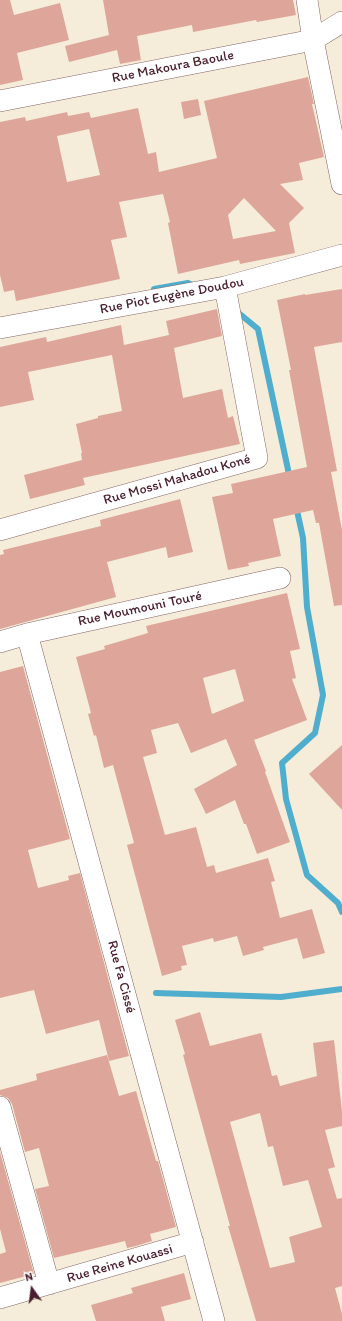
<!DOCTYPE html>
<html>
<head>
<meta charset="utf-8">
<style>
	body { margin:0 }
	#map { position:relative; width:342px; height:1321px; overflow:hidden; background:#f5edd9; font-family:Itim,sans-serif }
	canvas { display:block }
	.north { position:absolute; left:12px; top:1269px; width:40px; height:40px; -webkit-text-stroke:3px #fff; paint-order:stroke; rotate:346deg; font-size:11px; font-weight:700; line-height:16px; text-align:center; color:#4a1f2b }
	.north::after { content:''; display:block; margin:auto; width:14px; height:18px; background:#4a1f2b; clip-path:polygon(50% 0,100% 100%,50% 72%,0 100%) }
</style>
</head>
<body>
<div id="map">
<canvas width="342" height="1321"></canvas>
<div class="north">N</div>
</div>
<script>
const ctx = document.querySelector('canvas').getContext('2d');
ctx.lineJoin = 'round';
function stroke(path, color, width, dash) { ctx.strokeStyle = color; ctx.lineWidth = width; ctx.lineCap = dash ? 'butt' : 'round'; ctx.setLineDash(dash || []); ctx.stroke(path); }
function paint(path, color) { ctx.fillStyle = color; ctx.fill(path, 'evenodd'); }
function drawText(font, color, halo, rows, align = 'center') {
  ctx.font = font + ' Itim,sans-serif'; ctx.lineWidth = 3; ctx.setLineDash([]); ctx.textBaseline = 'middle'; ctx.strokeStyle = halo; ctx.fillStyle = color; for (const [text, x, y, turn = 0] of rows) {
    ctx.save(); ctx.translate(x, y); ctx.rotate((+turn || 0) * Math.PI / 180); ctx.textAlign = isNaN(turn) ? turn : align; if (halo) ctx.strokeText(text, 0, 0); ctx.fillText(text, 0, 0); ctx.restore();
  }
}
stroke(new Path2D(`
	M154 289 188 283 195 286
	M235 310 258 329 290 479
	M296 506 303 538 307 607 323 695 315 733 282 763 286 799 307 875 338 903 342 912
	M156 993 281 997 342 989`), '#4faecd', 6);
paint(new Path2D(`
	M0 0H10L14 15 60 3 69 40 17 53 23 80 0 85Z
	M103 0H293L296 15 257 22 256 20 193 32 192 25 137 36 141 60 120 64 117 50 69 62 65 46 109 35Z
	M308 77 314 104H312L324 157 299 163 303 180 280 184 304 208 289 223 295 253 240 264 239 260 178 274 168 223 170 222 163 194 119 202 127 237 111 240 120 279 16 301 14 290 4 292 0 275V122L25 117 26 121 67 112 68 116 89 112 91 118 138 108 148 154 156 152 159 172 217 158 204 101ZM89 129 100 175 67 182 57 136ZM244 198 276 231 233 239 228 215Z
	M198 99 201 115 184 119 181 102Z
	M342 289V342L314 347 337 471 331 472 342 530V605L334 606 319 523H316L313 510 273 519 281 556 248 563 249 566 228 570 212 497 233 493 231 484 307 467 289 370H291L277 300 305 294V295Z
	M217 309 222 336 174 348 183 398 222 389 228 418 233 416 240 444 83 478 85 485 30 499 24 475 82 460 81 453H82L76 424 98 418V416L122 411 112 355 28 372 34 400 0 407V347L46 337 47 342 121 325 124 345 169 335 166 321Z
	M180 499 193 552 168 558 166 547 107 562 116 597 0 629V555L4 554 3 550 101 526 100 520Z
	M287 593 300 649 290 651 296 678 292 679 307 720 254 740 266 771 265 772 290 842 257 854 246 824H244L235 800 206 814 194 789 237 765 226 739 191 753 178 723 151 730 157 753 143 757 165 835 196 827 207 867 214 865 216 873 268 858 275 881 271 882 280 918 312 909 325 953 303 959 297 938 263 947 264 950 243 956 237 936 214 942 213 938 182 946 187 965 181 966 182 970 162 976 127 845 134 843 113 765 104 768 96 735 94 736 88 714 91 713 76 657 105 649 104 646 148 633 146 626ZM235 669 244 701 212 714 203 678Z
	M23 666 70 839 28 850 38 888 69 880 68 876 80 873 129 1056 109 1061 99 1020 46 1034 34 990 0 998V672Z
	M342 745V810L309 774Z
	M200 1012 210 1046 261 1033 272 1076 277 1075 280 1086 317 1076 313 1043 334 1040 342 1111V1126L325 1130 335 1167 328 1169 337 1199 342 1198V1286L335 1288 342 1314V1321H256L228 1226H230L183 1055 185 1054 175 1020ZM260 1113 268 1147 273 1146 283 1186 308 1180 322 1227 289 1237 295 1262 270 1268 230 1122Z
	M107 1055 119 1096 136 1091 156 1161H158L176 1227 150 1234 152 1241 136 1246 127 1248 125 1241 54 1258 35 1189 49 1186 39 1148 25 1152 12 1104 8 1098 0 1095V1090L37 1080 36 1074Z
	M0 1152 34 1274 0 1283V1254L6 1252 0 1229Z
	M184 1273 191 1299 161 1307 165 1321H96L91 1305 133 1293 131 1288Z`), '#dea69a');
const minor = new Path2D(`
	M307 0 313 40 342 184
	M0 101 313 40 342 22
	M0 328 225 287 342 255
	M0 530 257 458 225 287
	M27 634 214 1321
	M0 642 27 634 280 578
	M0 1107 49 1284
	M0 1298 193 1242`);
stroke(minor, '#866768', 22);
stroke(minor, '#fff', 21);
drawText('14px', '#4a1f2b', '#fff', [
	["Rue Makoura Baoule",173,67,-11],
	["Rue Piot Eugène Doudou",172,296,-11],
	["Rue Mossi Mahadou Koné",177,480,-16],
	["Rue Moumouni Touré",140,609,-12],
	["Rue Fa Cissé",121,977,75],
	["Rue Reine Kouassi",120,1264,-16]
]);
</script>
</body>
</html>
